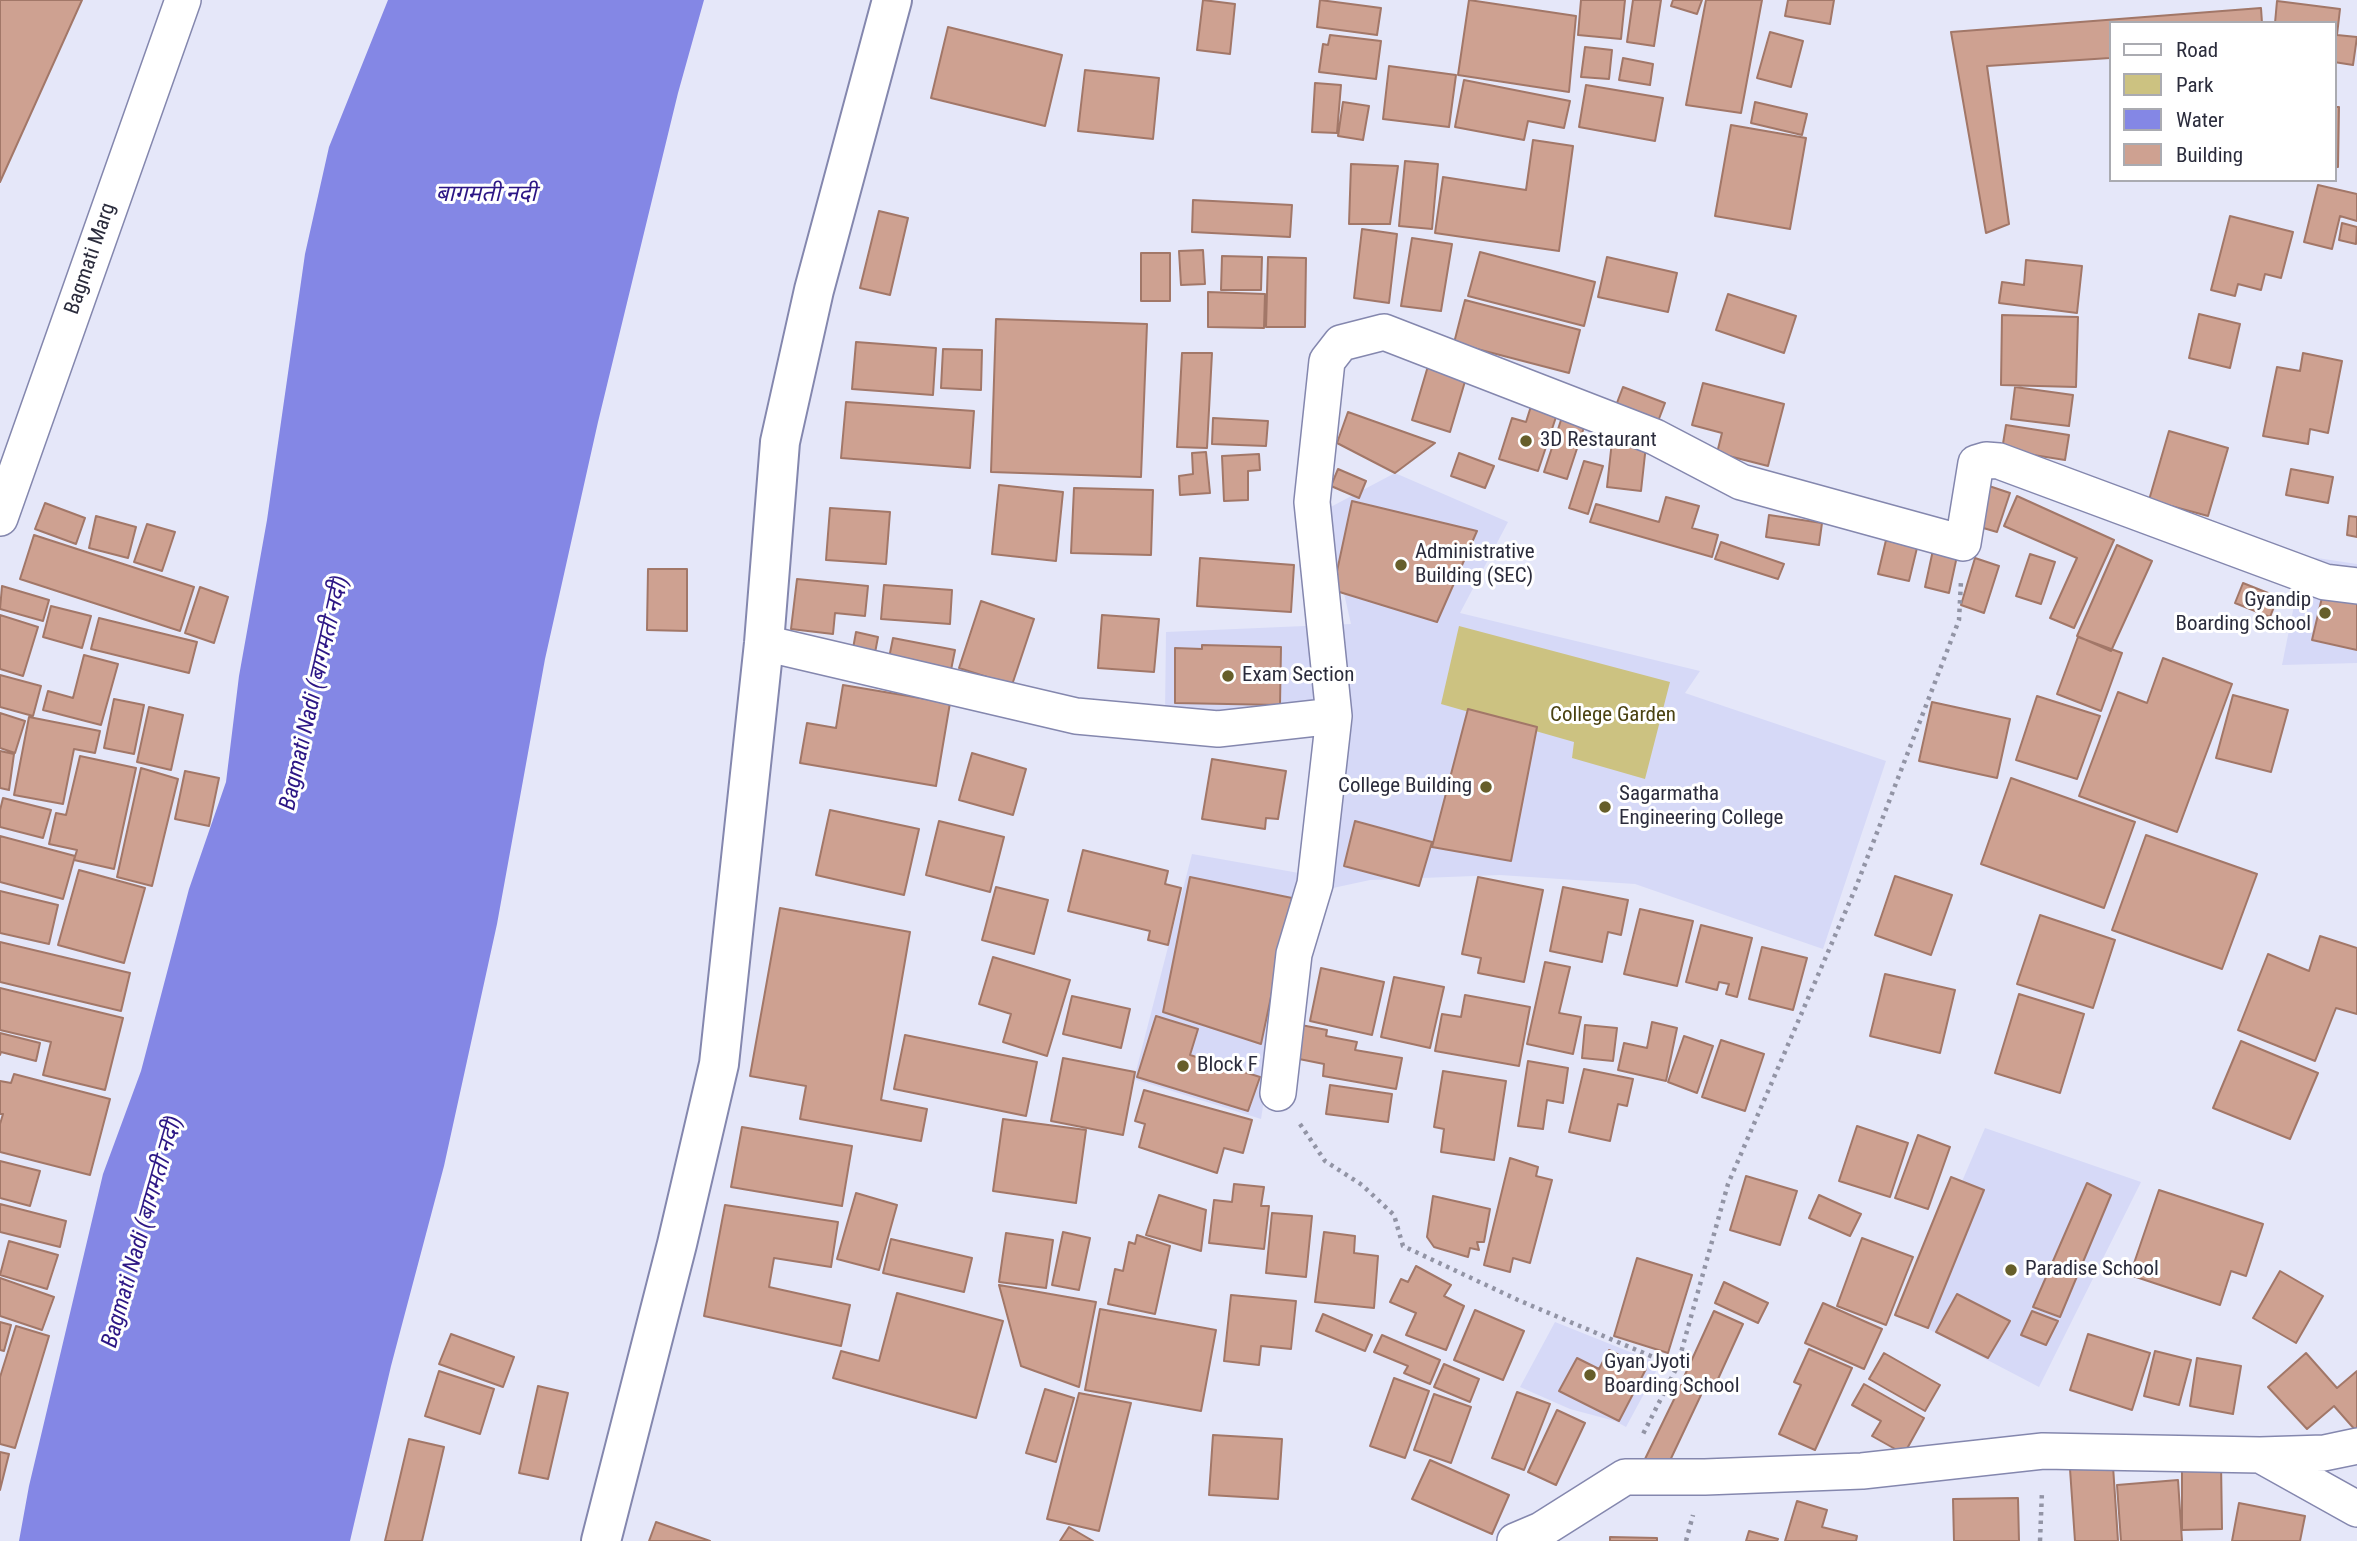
<!DOCTYPE html>
<html>
<head>
<meta charset="utf-8">
<style>
	body { margin:0 }
	#map { position:relative; width:2357px; height:1541px; overflow:hidden; background:#e5e7f9; font-family:"Roboto Condensed",sans-serif }
	canvas { display:block }
	.legend { position:absolute; left:2109px; top:21px; width:228px; height:161px; box-sizing:border-box; background:#fff; border:2px solid #aaabb1; margin:0; padding:9px 12px; list-style:none; font-size:21px; color:#2b2c3c }
	.legend li { display:flex; align-items:center; gap:14px; height:35px }
	.legend b { width:35px; border:2px solid #aaabb1 }
</style>
</head>
<body>
<div id="map">
<canvas width="2357" height="1541"></canvas>
<ul class="legend">
<li><b style="height:9px;background:#fff"></b>Road</li>
<li><b style="height:19px;background:#ccc281"></b>Park</li>
<li><b style="height:19px;background:#8487e5"></b>Water</li>
<li><b style="height:19px;background:#cea191"></b>Building</li>
</ul>
</div>
<script>
const ctx = document.querySelector('canvas').getContext('2d');
ctx.lineJoin = 'round';
function paint(path, color) { ctx.fillStyle = color; ctx.fill(path, 'evenodd'); }
function stroke(path, color, width, dash) { ctx.strokeStyle = color; ctx.lineWidth = width; ctx.lineCap = dash ? 'butt' : 'round'; ctx.setLineDash(dash || []); ctx.stroke(path); }
function drawText(font, color, halo, rows, align = 'center') {
  ctx.font = font + ' "Roboto Condensed","Noto Sans Devanagari",sans-serif'; ctx.lineWidth = 6; ctx.setLineDash([]); ctx.textBaseline = 'middle'; ctx.strokeStyle = halo; ctx.fillStyle = color; for (const [text, x, y, turn = 0] of rows) {
    ctx.save(); ctx.translate(x, y); ctx.rotate((+turn || 0) * Math.PI / 180); ctx.textAlign = isNaN(turn) ? turn : align; if (halo) ctx.strokeText(text, 0, 0); ctx.fillText(text, 0, 0); ctx.restore();
  }
}
paint(new Path2D(`
	M1395 473 1508 522 1460 613 1700 671 1685 693 1886 761 1823 949 1635 884 1500 875 1370 880 1296 896 1261 1119 1134 1079 1192 854 1327 878 1353 718 1334 716 1165 715 1166 632 1351 624 1325 510Z
	M2304 556 2357 564V663L2282 665Z
	M1985 1128 2141 1182 2039 1387 1909 1319 1945 1221Z
	M1555 1322 1660 1364 1626 1427 1615 1421 1570 1409 1520 1387Z`), '#d6d9f7');
paint(new Path2D(`
	M1459 626 1670 682 1645 779 1572 758 1574 742 1441 704Z`), '#ccc281');
paint(new Path2D(`
	M388 0H704L678 93 598 422 545 659 497 924 444 1166 391 1366 350 1541H19L29 1486 103 1174 141 1071 189 889 226 782 239 676 267 520 305 254 329 147Z`), '#8487e5');
const building = new Path2D(`
	M0 0H82L0 182Z
	M1203 0 1235 4 1230 54 1197 50Z
	M1320 0 1381 8 1377 35 1317 27Z
	M1469 0 1576 16 1569 92 1458 75Z
	M1581 0H1625L1621 39 1578 35Z
	M1633 0H1661L1654 46 1627 42Z
	M1673 0H1702L1697 14 1671 6Z
	M1706 0H1762L1741 113 1686 105Z
	M1788 0H1834L1830 24 1785 16Z
	M2277 1 2340 9 2337 35 2357 37 2353 65 2334 62V23H2275Z
	M2261 8 2262 23H2110V58L1987 66 2009 224 1986 233 1951 32Z
	M948 27 1062 55 1045 126 931 98Z
	M1770 32 1803 41 1791 87 1757 78Z
	M1330 35 1381 41 1376 79 1319 72 1323 44 1328 45Z
	M1585 47 1612 50 1609 79 1581 77Z
	M1623 58 1653 64 1650 85 1619 80Z
	M1389 66 1456 75 1449 127 1383 119Z
	M1085 70 1159 78 1153 139 1078 131Z
	M1464 80 1570 101 1564 128 1528 121 1524 140 1455 127Z
	M1315 83 1341 85 1337 133 1312 132Z
	M1586 85 1663 98 1655 141 1579 127Z
	M1343 102 1369 106 1363 140 1338 136Z
	M1755 102 1807 114 1802 135 1751 123Z
	M2334 107H2339L2338 167H2334Z
	M1731 125 1806 138 1790 229 1715 216Z
	M1533 140 1573 146 1559 251 1435 233 1443 177 1526 190Z
	M1405 161 1438 164 1432 229 1399 226Z
	M1351 164 1398 166 1390 224H1349Z
	M2318 185 2357 194V221L2340 216 2332 249 2304 242Z
	M1193 200 1292 205 1290 237 1192 232Z
	M879 211 908 218 890 295 860 288Z
	M2230 216 2293 232 2281 278 2265 274 2261 290 2238 284 2235 296 2211 290Z
	M2342 223 2357 227 2356 244 2339 240Z
	M1362 229 1397 234 1389 303 1354 298Z
	M1412 238 1452 244 1441 311 1401 306Z
	M1203 250 1205 284 1181 285 1179 251Z
	M1480 252 1595 282 1584 326 1468 296Z
	M1141 253H1170V301H1141Z
	M1222 256 1262 257 1261 290H1221Z
	M1268 257 1306 258 1305 327H1266Z
	M1607 257 1677 273 1668 312 1598 297Z
	M2026 260 2082 266 2077 313 1999 303 2002 282 2024 285Z
	M1208 292 1265 294 1264 328 1208 327Z
	M1728 294 1796 316 1784 353 1716 330Z
	M1465 300 1580 330 1569 373 1454 343Z
	M2199 314 2240 324 2230 368 2189 358Z
	M2002 315 2078 317 2076 387 2001 385Z
	M996 319 1147 324 1141 477 991 472Z
	M856 342 936 348 933 395 852 389Z
	M943 349 982 350 981 390 941 388Z
	M1182 353H1212L1207 448 1177 447Z
	M2303 353 2342 361 2328 433 2310 429 2308 444 2263 436 2277 367 2300 371Z
	M1428 366 1466 378 1450 432 1412 420Z
	M1703 383 1784 404 1768 466 1717 453 1722 433 1692 425Z
	M1623 387 1665 403 1657 424 1615 408Z
	M2015 387 2073 395 2069 426 2011 419Z
	M846 402 974 411 970 468 841 458Z
	M1532 403 1558 411 1538 471 1499 459 1512 418 1526 422Z
	M1348 412 1435 443 1395 473 1337 443Z
	M1563 414 1586 421 1567 479 1544 472Z
	M1213 418 1268 421 1266 446 1212 444Z
	M2006 425 2069 435 2065 460 2002 450Z
	M2169 431 2228 448 2208 516 2149 500Z
	M1612 441 1646 445 1641 491 1607 487Z
	M1206 452 1210 493 1180 495 1179 476 1193 474 1192 453Z
	M1459 453 1494 466 1485 488 1451 476Z
	M1259 454 1260 470 1248 471V500L1224 501 1222 456Z
	M1584 461 1603 466 1588 514 1569 508Z
	M1338 469 1366 481 1359 498 1331 486Z
	M2291 469 2333 477 2328 503 2286 495Z
	M999 485 1063 492 1056 561 992 554Z
	M1986 485 2010 493 1997 532 1973 525Z
	M1074 488 1153 490 1151 555 1071 553Z
	M2017 496 2114 540 2074 628 2050 618 2077 558 2004 526Z
	M1666 497 1699 506 1692 528 1718 535 1712 557 1590 522 1596 504 1659 522Z
	M1352 501 1477 531 1437 622 1333 590Z
	M45 503 85 518 76 544 35 529Z
	M830 508 890 512 886 564 826 560Z
	M1769 515 1822 523 1819 545 1766 537Z
	M96 516 136 527 128 558 89 548Z
	M2349 516 2357 517V537L2347 535Z
	M147 524 175 532 162 571 134 562Z
	M34 535 194 587 180 631 20 579Z
	M1886 540 1917 548 1909 581 1878 574Z
	M1721 542 1784 564 1778 579 1715 559Z
	M2117 545 2152 561 2111 651 2077 636Z
	M1933 550 1957 556 1949 593 1925 587Z
	M2030 554 2055 562 2041 604 2016 596Z
	M1200 558 1294 565 1291 612 1197 606Z
	M1975 558 1999 566 1984 613 1961 605Z
	M648 569H687V631L647 630Z
	M797 579 868 586 865 616 835 613 833 634 791 629Z
	M2243 583 2278 597 2270 617 2235 603Z
	M884 585 952 590 950 624 881 619Z
	M2 586 49 600 43 621 0 609Z
	M200 587 228 597 214 643 185 633Z
	M2324 589 2357 597V650L2312 640Z
	M981 601 1034 619 1012 685 959 668Z
	M51 606 91 616 82 648 43 637Z
	M0 615 38 627 23 676 0 669Z
	M1102 615 1159 619 1154 672 1098 668Z
	M99 618 197 642 189 673 91 649Z
	M856 632 878 637 874 658 852 654Z
	M2078 637 2122 653 2101 711 2057 694Z
	M893 638 955 650 951 670 889 658Z
	M1202 645 1281 647 1280 705 1175 703V648L1202 649Z
	M84 655 118 664 101 725 43 710 48 691 73 698Z
	M2163 658 2232 684 2177 832 2079 796 2118 692 2147 703Z
	M0 675 41 686 33 716 0 707Z
	M843 685 950 703 936 786 800 763 807 723 836 728Z
	M2233 695 2288 710 2271 772 2216 758Z
	M2037 696 2100 716 2077 779 2016 760Z
	M114 699 144 705 134 754 104 748Z
	M1932 702 2010 719 1997 778 1919 761Z
	M149 707 183 715 171 770 137 762Z
	M1468 709 1537 727 1511 861 1432 847Z
	M0 713 25 721 15 753 0 748Z
	M29 717 100 731 95 753 74 749 63 804 14 795Z
	M0 751 14 754 9 790 0 788Z
	M972 753 1026 769 1013 815 959 800Z
	M80 756 136 768 114 869 74 860 77 850 49 844 56 813 66 815Z
	M1212 759 1286 771 1278 819 1266 818 1265 829 1202 819Z
	M141 768 178 779 152 886 117 877Z
	M185 771 219 778 209 826 175 819Z
	M2011 778 2135 822 2104 908 1981 864Z
	M3 798 51 810 43 838 0 827V810Z
	M830 810 919 829 904 895 816 875Z
	M939 821 1004 837 990 892 926 875Z
	M1355 821 1432 842 1419 886 1344 866Z
	M2146 835 2257 874 2222 969 2112 930Z
	M0 836 75 856 63 899 0 882Z
	M1083 850 1168 871 1165 884 1181 888 1168 945 1148 940 1150 931 1068 911Z
	M79 870 145 888 124 963 58 945Z
	M1895 876 1952 895 1931 955 1875 935Z
	M1190 877 1292 898 1261 1044 1163 1012Z
	M1478 877 1543 890 1524 982 1478 973 1481 958 1462 954Z
	M996 887 1048 900 1034 954 982 940Z
	M1563 887 1628 900 1621 935 1608 932 1602 962 1550 951Z
	M0 891 58 905 49 944 0 933Z
	M780 908 910 932 881 1100 927 1109 921 1141 800 1119 806 1086 750 1076Z
	M1640 909 1693 921 1677 986 1624 974Z
	M2040 915 2115 940 2093 1008 2017 984Z
	M1701 925 1752 938 1737 997 1726 994 1729 984 1719 982 1717 990 1686 982Z
	M2320 936 2357 948V1014L2336 1008 2315 1061 2238 1030 2268 954 2309 971Z
	M0 942 130 973 121 1011 0 982Z
	M1762 947 1807 958 1793 1010 1749 999Z
	M993 957 1070 980 1047 1056 1003 1042 1011 1014 979 1004Z
	M1545 962 1570 967 1559 1013 1581 1017 1573 1054 1527 1044Z
	M1321 968 1384 982 1372 1035 1310 1021Z
	M1885 974 1955 990 1940 1053 1870 1036Z
	M1394 977 1444 987 1430 1048 1381 1037Z
	M0 988 123 1018 105 1090 43 1075 51 1042 0 1030Z
	M2019 994 2084 1014 2060 1093 1995 1073Z
	M1465 995 1530 1007 1519 1066 1435 1051 1442 1014 1461 1017Z
	M1072 996 1130 1009 1121 1048 1063 1034Z
	M1156 1016 1198 1029 1190 1055 1260 1077 1248 1111 1137 1077Z
	M1652 1022 1677 1028 1666 1081 1618 1070 1624 1043 1647 1048Z
	M1301 1025 1327 1030 1326 1036 1357 1042 1355 1050 1402 1058 1396 1089 1323 1076 1324 1064 1294 1058Z
	M1585 1025 1617 1028 1613 1061 1582 1058Z
	M0 1033 40 1043 36 1061 1 1052 0 1055Z
	M905 1035 1037 1062 1026 1116 894 1089Z
	M1684 1036 1713 1046 1697 1093 1668 1082Z
	M1721 1040 1764 1054 1745 1111 1702 1097Z
	M2241 1041 2318 1073 2290 1139 2213 1108Z
	M1063 1058 1135 1072 1123 1135 1051 1121Z
	M1528 1061 1568 1068 1563 1103 1547 1100 1543 1129 1518 1126Z
	M1584 1069 1633 1079 1627 1106 1618 1104 1610 1141 1569 1132Z
	M1443 1071 1506 1081 1494 1160 1441 1152 1444 1129 1434 1127Z
	M14 1074 110 1099 90 1175 0 1152V1124L3 1114H0V1081L11 1083Z
	M1330 1085 1392 1094 1388 1122 1326 1114Z
	M1144 1090 1252 1120 1243 1153 1224 1148 1217 1173 1139 1147 1145 1124 1135 1121Z
	M1003 1119 1086 1130 1076 1203 993 1191Z
	M1857 1126 1908 1143 1890 1197 1839 1181Z
	M742 1127 852 1146 842 1206 731 1187Z
	M1918 1135 1950 1147 1928 1209 1895 1198Z
	M1510 1158 1538 1167 1536 1176 1552 1180 1530 1263 1513 1258 1510 1272 1484 1265Z
	M0 1161 40 1171 30 1206 0 1198Z
	M1746 1176 1797 1191 1780 1245 1730 1230Z
	M1951 1177 1984 1190 1928 1328 1895 1315Z
	M2087 1183 2111 1195 2060 1317 2033 1307Z
	M1234 1184 1264 1187 1261 1206H1269L1264 1249 1209 1243 1214 1200 1232 1202Z
	M2159 1190 2263 1224 2246 1276 2231 1271 2220 1305 2130 1275Z
	M856 1193 897 1205 879 1270 837 1259Z
	M1159 1195 1206 1210 1201 1251 1146 1235Z
	M1819 1195 1861 1214 1850 1236 1809 1218Z
	M1433 1196 1490 1209 1484 1242H1477L1479 1250 1470 1248 1468 1257 1434 1247 1427 1237Z
	M0 1204 66 1221 60 1247 0 1232Z
	M725 1205 838 1222 831 1267 774 1258 769 1287 850 1305 841 1346 704 1316Z
	M1272 1213 1312 1216 1306 1277 1266 1273Z
	M1063 1232 1090 1238 1079 1290 1052 1285Z
	M1324 1232 1355 1236 1354 1253 1378 1256 1374 1308 1315 1302Z
	M1006 1233 1053 1240 1046 1288 999 1282Z
	M1137 1235 1170 1246 1155 1314 1108 1304 1115 1269 1123 1271 1129 1242 1135 1244Z
	M1862 1238 1913 1257 1886 1325 1837 1306Z
	M891 1239 972 1258 964 1292 883 1273Z
	M9 1241 58 1255 47 1289 0 1275Z
	M1637 1258 1692 1275 1668 1353 1614 1336Z
	M1416 1266 1451 1285 1444 1296 1464 1306 1446 1350 1406 1335 1416 1313 1390 1302 1401 1279 1408 1282Z
	M2280 1271 2323 1296 2296 1343 2253 1318Z
	M0 1278 54 1297 42 1330 0 1316Z
	M1724 1282 1768 1303 1758 1323 1715 1303Z
	M999 1285 1096 1302 1079 1387 1021 1366Z
	M897 1293 1003 1321 976 1418 833 1378 841 1351 879 1361Z
	M1957 1294 2010 1321 1988 1358 1936 1332Z
	M1231 1295 1296 1301 1291 1349 1261 1346 1259 1365 1224 1361Z
	M1823 1303 1882 1329 1864 1369 1805 1343Z
	M1100 1309 1216 1330 1201 1411 1085 1390Z
	M1475 1310 1524 1331 1503 1380 1454 1360Z
	M1714 1311 1743 1324 1713 1390 1684 1377Z
	M2032 1311 2058 1321 2046 1345 2021 1335Z
	M1323 1314 1372 1335 1365 1351 1316 1331Z
	M0 1322 11 1325 4 1351 0 1350Z
	M16 1326 49 1336 15 1448 0 1444V1377Z
	M451 1334 514 1357 503 1387 439 1364Z
	M2088 1334 2150 1353 2132 1410 2070 1390Z
	M1382 1335 1440 1360 1430 1384 1404 1373 1408 1366 1374 1352Z
	M1809 1349 1852 1368 1815 1450 1779 1434 1801 1385 1794 1382Z
	M1609 1350 1646 1369 1619 1421 1559 1391 1577 1358 1599 1369Z
	M2155 1351 2191 1360 2179 1405 2144 1396Z
	M1884 1353 1940 1385 1925 1411 1869 1379Z
	M2306 1353 2337 1388 2357 1371V1432L2334 1406 2307 1429 2268 1387Z
	M2197 1358 2241 1366 2233 1414 2190 1406Z
	M1444 1364 1479 1379 1470 1402 1434 1387Z
	M439 1371 494 1389 480 1434 425 1416Z
	M1394 1378 1429 1391 1405 1458 1370 1446Z
	M1864 1384 1924 1418 1904 1454 1872 1436 1881 1421 1852 1405Z
	M1681 1385 1701 1395 1666 1469 1645 1459Z
	M538 1386 568 1393 548 1479 519 1473Z
	M1045 1389 1074 1398 1056 1462 1026 1453Z
	M1517 1392 1550 1404 1524 1470 1492 1458Z
	M1079 1393 1131 1403 1099 1531 1047 1519Z
	M1434 1394 1471 1407 1451 1463 1414 1450Z
	M1557 1410 1585 1423 1556 1485 1528 1472Z
	M1213 1435 1282 1439 1278 1499 1209 1495Z
	M409 1439 444 1447 422 1541H385Z
	M0 1452 9 1454 0 1490Z
	M1430 1460 1509 1495 1492 1534 1412 1499Z
	M2221 1462 2222 1529 2182 1530V1463Z
	M2113 1466 2118 1541H2075L2070 1469Z
	M2178 1480 2182 1541H2121L2117 1485Z
	M2018 1498 2019 1541H1954L1953 1499Z
	M1797 1501 1827 1510 1822 1527 1857 1536 1856 1541H1785Z
	M2239 1503 2305 1516 2300 1541H2232Z
	M656 1522 710 1541H649Z
	M1069 1527 1093 1541H1060Z
	M1749 1531 1778 1539 1777 1541H1746Z
	M1610 1537 1657 1538V1541H1610Z`);
paint(building, '#cea191');
stroke(building, '#a27768', 2);
const minor = new Path2D(`
	M0 518 183 0
	M764 643 1076 716 1218 729 1334 716
	M1278 1093 1294 954 1315 884 1334 716 1312 502 1327 361 1341 343 1384 332 1655 437 1741 482 1963 543 1976 463 1986 460 1999 461 2325 582 2357 586
	M2262 1456 2357 1509
	M1515 1541 1541 1530 1625 1477H1705L1862 1471 2043 1451 2260 1455 2324 1453 2357 1446`);
const tertiary = new Path2D(`
	M601 1541 677 1244 719 1064 764 643 780 442 814 290 892 0`);
stroke(minor, '#8487ae', 38);
stroke(tertiary, '#8487ae', 42);
stroke(new Path2D(`
	M1300 1124 1325 1161 1362 1185 1394 1215 1403 1246 1518 1300 1677 1367 1641 1438
	M1677 1367 1728 1184 1856 887 1959 620 1961 581
	M1686 1541 1693 1515
	M2040 1541 2042 1491`), '#9294a5', 4.5, [3.5, 5]);
stroke(minor, '#fff', 35);
stroke(tertiary, '#fff', 38);
for (const [x, y, r, color] of [
	[1526,441,7,"#665e2a"],
	[1401,565,7,"#665e2a"],
	[2325,613,7,"#665e2a"],
	[1228,676,7,"#665e2a"],
	[1486,787,7,"#665e2a"],
	[1605,807,7,"#665e2a"],
	[1183,1066,7,"#665e2a"],
	[2011,1270,7,"#665e2a"],
	[1590,1375,7,"#665e2a"]
]) { const dot = new Path2D(); dot.arc(x, y, r, 0, 2 * Math.PI); ctx.fillStyle = color; ctx.fill(dot); stroke(dot, '#fff', 2.5); }
drawText('21px', '#2b2c3c', '#fff', [
	["Bagmati Marg",91,259,-71]
]);
drawText('21px', '#2b2c3c', '#fff', [
	["3D Restaurant",1540,441],
	["Administrative",1415,553],
	["Building (SEC)",1415,577],
	["Gyandip",2311,601,"right"],
	["Boarding School",2311,625,"right"],
	["Exam Section",1242,676],
	["College Building",1472,787,"right"],
	["Sagarmatha",1619,795],
	["Engineering College",1619,819],
	["Block F",1197,1066],
	["Paradise School",2025,1270],
	["Gyan Jyoti",1604,1363],
	["Boarding School",1604,1387]
], 'left');
drawText('21px', '#4a4211', '#fff', [
	["College Garden",1613,716]
]);
drawText('italic 23px', '#2c1685', '#fff', [
	["बागमती नदी",486,195],
	["Bagmati Nadi (बागमती नदी)",315,693,-77],
	["Bagmati Nadi (बागमती नदी)",143,1232,-74]
]);
</script>
</body>
</html>
